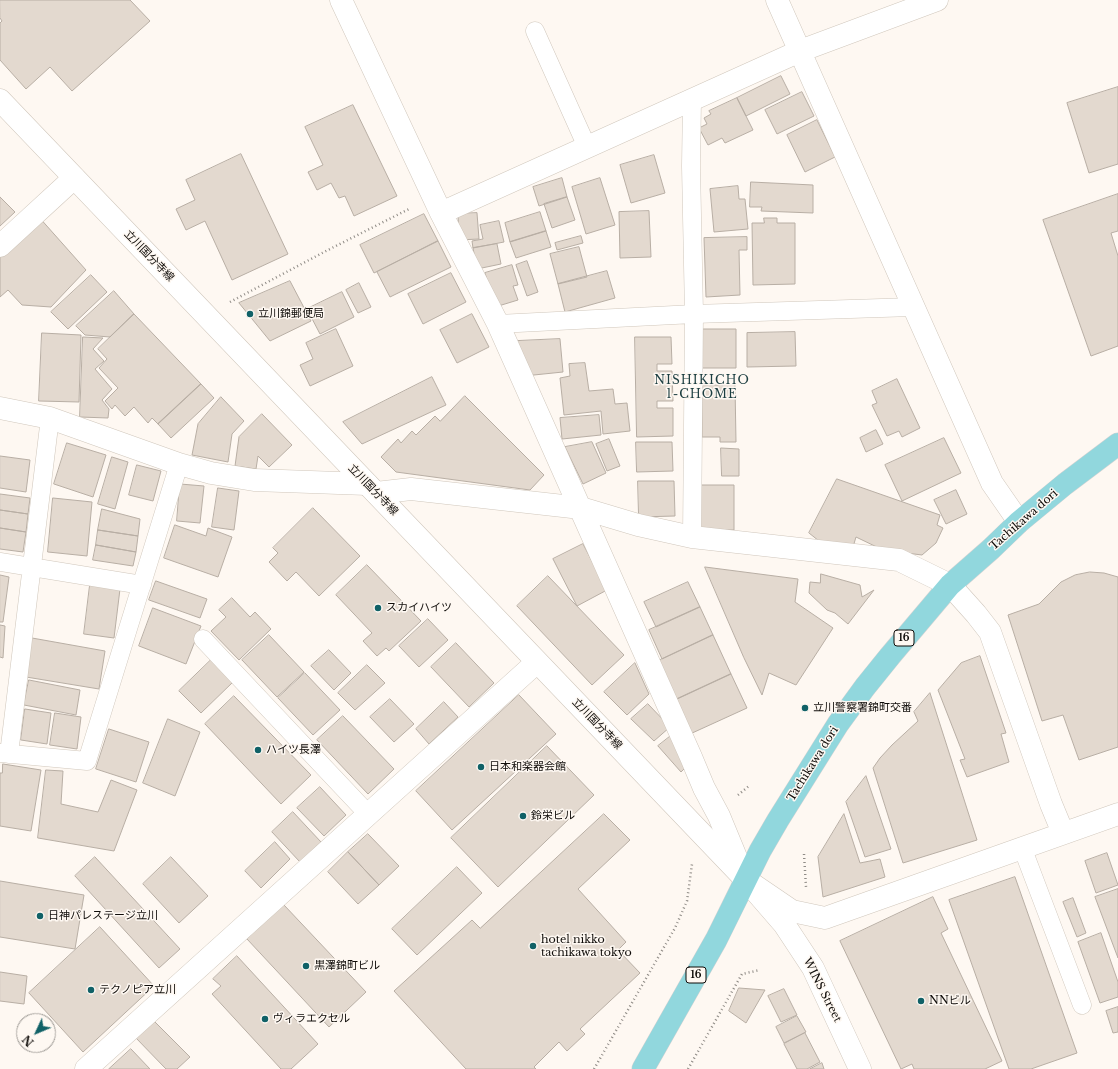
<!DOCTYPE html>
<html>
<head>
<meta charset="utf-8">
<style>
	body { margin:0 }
	#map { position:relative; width:1118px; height:1069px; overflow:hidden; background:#fef8f2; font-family:"Libre Baskerville",serif }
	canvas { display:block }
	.north { position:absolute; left:16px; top:1013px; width:40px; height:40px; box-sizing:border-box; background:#fef8f2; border:1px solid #9e9a95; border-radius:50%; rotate:226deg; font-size:11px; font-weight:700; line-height:16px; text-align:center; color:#0f0c09 }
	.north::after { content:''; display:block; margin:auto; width:14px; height:18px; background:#106167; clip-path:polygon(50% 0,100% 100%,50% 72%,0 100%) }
</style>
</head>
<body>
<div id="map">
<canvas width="1118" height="1069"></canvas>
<div class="north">N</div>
</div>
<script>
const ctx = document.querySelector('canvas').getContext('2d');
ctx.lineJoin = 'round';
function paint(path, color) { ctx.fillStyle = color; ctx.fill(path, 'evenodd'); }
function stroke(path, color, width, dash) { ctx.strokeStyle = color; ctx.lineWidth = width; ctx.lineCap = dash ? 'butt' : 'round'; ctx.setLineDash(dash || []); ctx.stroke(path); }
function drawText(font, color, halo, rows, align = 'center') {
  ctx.font = font + ' "Libre Baskerville","Noto Sans JP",serif'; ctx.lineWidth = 3; ctx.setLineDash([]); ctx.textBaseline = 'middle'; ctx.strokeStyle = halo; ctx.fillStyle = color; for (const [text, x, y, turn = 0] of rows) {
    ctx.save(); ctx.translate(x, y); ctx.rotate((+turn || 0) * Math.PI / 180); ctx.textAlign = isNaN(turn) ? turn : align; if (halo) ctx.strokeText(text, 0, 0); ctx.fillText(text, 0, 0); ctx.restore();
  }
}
const building = new Path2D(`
	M0 0H130L150 21 72 91 50 67 26 89 0 60V23L2 21 0 18Z
	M781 76 790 94 746 116 737 98Z
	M1118 87V164L1089 173 1067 103Z
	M802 92 814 116 777 134 765 110Z
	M737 98 753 130 725 143 722 138 708 145 699 128 707 124 704 118 711 114 709 111Z
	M353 105 397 196 354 216 345 196 339 198 331 183 317 190 308 172 323 165 305 127Z
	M817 120 835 157 805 172 787 135Z
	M241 154 288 254 232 280 205 221 186 230 176 209 195 200 186 180Z
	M654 155 665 193 631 203 620 165Z
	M562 178 567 197 539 206 533 187Z
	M600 178 615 225 586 234 572 187Z
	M751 182 813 185V213L761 211 762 207H750Z
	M738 186 739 199H745L748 229 714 232 710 189Z
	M1118 194V231L1111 233 1118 256V346L1091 356 1043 220Z
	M0 197 15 212 0 226Z
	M567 197 575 220 552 228 544 204Z
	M649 211 651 257 620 258 619 212Z
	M540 212 546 231 510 242 505 223Z
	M477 213 479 239 459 240 458 214Z
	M424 214 438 241 374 273 360 245Z
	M38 216 86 270 51 307 22 305 8 290 0 297V250Z
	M764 218H777V223H795V284L753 285 752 223H764Z
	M499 221 504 242 473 248 472 241 483 239 480 225Z
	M546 231 551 247 516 258 510 242Z
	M581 236 583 243 557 250 555 243Z
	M747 237V250H739L740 295 706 297 704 238Z
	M438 241 451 267 390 297 377 272Z
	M497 244 501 264 477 269 473 248Z
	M579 247 587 277 558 284 550 254Z
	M527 261 538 292 527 296 516 265Z
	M512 265 518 285 513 286 518 300 495 307 485 273Z
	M607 271 615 298 565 312 558 284Z
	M451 273 466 302 423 324 408 294Z
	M91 275 107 292 68 329 51 312Z
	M290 281 311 321 270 341 239 303Z
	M359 283 371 307 358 313 346 290Z
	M114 291 134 314 110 337 85 335 76 326Z
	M342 292 354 317 320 334 307 309Z
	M134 314 201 384 158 424 152 418 148 423 134 407 125 416 115 405 112 409 105 401 118 388 99 368 107 359 98 349Z
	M472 314 489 347 457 363 440 330Z
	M336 329 353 366 310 386 300 365 313 359 306 343Z
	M699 329H736V368H700Z
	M795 332 796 366 747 367V333Z
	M42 333 81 335 79 402 39 401Z
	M83 337 103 338 93 349 104 361 95 369 112 389 102 400 109 409 108 418 80 417Z
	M635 337H671L672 364H657V371H672L673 401H657V408H673V436L637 437Z
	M560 339 563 372 524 376 517 341Z
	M585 363 589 391 613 389 615 404 627 403 630 431 603 434 601 411 564 415 560 378 570 376 569 364Z
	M432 377 446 405 362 444 343 422Z
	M897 379 920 428 902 437 899 431 887 436 872 405 877 403 872 391Z
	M201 384 214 398 171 438 158 424Z
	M735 385 736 442H720V437H702V386Z
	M465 396 544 475 530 490 396 472 381 457 398 439 401 443 412 431 416 435 435 416 440 421Z
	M221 397 244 421 232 434 228 462 192 455 198 424Z
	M262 414 292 445 269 467 258 456 256 469 235 466 239 437Z
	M599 415 601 435 562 439 560 418Z
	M876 430 883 444 866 452 860 438Z
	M944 438 961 473 902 501 885 465Z
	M609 439 620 466 607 471 596 444Z
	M592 442 606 473 583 484 565 447Z
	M636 442H672L673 471 637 472Z
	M67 443 106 455 93 497 54 484Z
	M721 448 739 449V476H722Z
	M0 456 30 460 26 492 0 488Z
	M112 457 128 462 115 509 98 504Z
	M137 465 161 471 153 501 129 495Z
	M837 479 940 515 937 525 943 528 936 543 922 555 883 550 856 537 853 547 819 541 809 533Z
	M638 481H674L675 516 639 517Z
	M180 484 204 486 200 523 177 521Z
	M699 485H734V530H700Z
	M218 488 239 491 234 530 212 527Z
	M956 490 967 514 946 524 934 500Z
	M0 494 30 498 28 514 0 510Z
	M53 498 92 502 87 556 48 552Z
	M313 508 360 556 319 596 296 572 287 581 269 562 278 553 273 548Z
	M102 509 140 519 138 536 98 530Z
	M0 510 28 514 26 532 0 528Z
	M175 525 206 536 208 528 232 537 218 577 164 558Z
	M0 528 26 532 23 552 0 549Z
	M98 530 138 536 136 552 96 545Z
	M583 544 607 590 577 606 553 559Z
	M96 545 136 552 133 566 93 560Z
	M367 565 421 621 389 651 386 648 377 656 363 641 372 633 336 595Z
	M705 567 798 579 795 602 833 628 796 685 769 673 762 695 744 658Z
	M1090 572 1104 573 1118 577V747L1079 760 1063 715 1042 721 1008 615 1039 604 1061 582 1075 575Z
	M821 574 860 585 862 597 874 590 848 624 835 613 827 610 809 593 810 582 820 583Z
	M0 575 9 577 3 622H0Z
	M548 576 624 655 592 685 517 606Z
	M156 581 207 599 200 618 149 600Z
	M688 582 700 607 656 627 644 602Z
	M90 585 120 589 114 638 84 634Z
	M232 598 250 617 255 612 271 629 239 660 211 631 226 617 219 610Z
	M700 607 713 635 662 659 649 630Z
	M153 608 201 626 186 664 139 646Z
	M428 619 448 640 419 667 399 646Z
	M0 625 5 626 3 658 0 657Z
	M269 635 304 672 277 697 242 660Z
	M713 635 731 674 675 700 656 662Z
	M32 638 105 651 99 689 26 677Z
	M456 643 494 683 469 707 431 667Z
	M329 650 351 673 334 690 311 666Z
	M980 656 1006 733 1001 734 1009 762 967 777 960 760 965 759 938 690 961 663Z
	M211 660 233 682 201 713 179 691Z
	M635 663 649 694 627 715 604 692Z
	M367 665 385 683 355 710 338 693Z
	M305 673 340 710 313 735 278 698Z
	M731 674 747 708 690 734 675 700Z
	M29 680 80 690 76 715 24 705Z
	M930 693 977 840 903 863 873 768 880 758 892 745 918 721 914 712Z
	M519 695 556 734 452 830 416 791Z
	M234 696 311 775 281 804 205 724Z
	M390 699 414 724 394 742 370 717Z
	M444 702 458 717 429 744 416 729Z
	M648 704 670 727 654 741 631 719Z
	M25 709 51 713 47 744 21 740Z
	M55 713 81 717 77 749 50 745Z
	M343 716 394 769 368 794 317 740Z
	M168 719 200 732 175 796 143 783Z
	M109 729 149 742 136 782 96 769Z
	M672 735 686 767 681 772 658 746Z
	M547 746 594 795 498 887 451 838Z
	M3 764 41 770 31 831 0 826V773H2Z
	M46 770 63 771 61 804 98 812 111 780 137 790 114 851 38 838Z
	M866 776 891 849 865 857 846 802Z
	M320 787 346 815 324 836 297 808Z
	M293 812 321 842 300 862 272 832Z
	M604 814 630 840 578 889 626 942 618 950 640 973 580 1029 585 1034 567 1051 559 1042 534 1067 536 1069H466L394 991 472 920 480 928Z
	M844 814 860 863 880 859 885 877 823 897 818 857Z
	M368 834 399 866 379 885 348 852Z
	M275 842 290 859 261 888 245 871Z
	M348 852 379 885 358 904 328 872Z
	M1107 853 1118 885 1096 893 1085 861Z
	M95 857 180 949 159 968 75 876Z
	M171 857 208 896 179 923 143 884Z
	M457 867 482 893 417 955 392 929Z
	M1015 877 1077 1053 1031 1069H1009L949 900Z
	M0 881 84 895 75 949 0 937Z
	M1118 889V958L1095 897Z
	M933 897 948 929 941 933 1002 1061 985 1069H914L912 1064 901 1069 840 941Z
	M1073 898 1086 933 1077 937 1063 902Z
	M284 905 366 992 329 1027 247 939Z
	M100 927 154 986 83 1052 29 993Z
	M1101 933 1118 982V997L1100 1003 1078 942Z
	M237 956 318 1044 291 1069H281L212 994 221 986 213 979Z
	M0 972 27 976 24 1004 0 1001Z
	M739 988 765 990 746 1023 729 1011Z
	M784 989 797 1015 781 1022 768 996Z
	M1118 1007V1032L1113 1033 1106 1011Z
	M797 1016 806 1032 784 1043 776 1027Z
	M153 1020 190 1057 177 1069H166L135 1037Z
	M805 1033 820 1062 807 1069H797L784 1044Z
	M131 1049 150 1069H109Z
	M822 1063 824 1069H810Z`);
paint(building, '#e3d9cf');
stroke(building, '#b8aea4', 1);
const lane = new Path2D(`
	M535 31 587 147
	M498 324 694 314 913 307
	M692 537 694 314 691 166 692 99
	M0 562 142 585
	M203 639 368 814
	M0 753 87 761 179 464
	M9 754 50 418
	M1022 847 1082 1005`);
const street = new Path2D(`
	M341 0 441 213 498 324 691 757 704 788 719 816 745 879 792 911 825 918 1118 814
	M777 0 992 483 1019 522
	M441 213 800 51 937 0
	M0 246 74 178
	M0 408 50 418 179 464 211 473 254 480 367 484
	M376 493 411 489 581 508 638 525 692 537 899 560 950 585 976 614 990 632 1051 804 1063 833
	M86 1069 537 662`);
const secondary = new Path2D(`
	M0 100 745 879 784 924 813 968 860 1069`);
const primary = new Path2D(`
	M643 1069 716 940 760 851 778 820 838 724 865 687 890 656 950 585 991 549 1019 522 1065 484 1118 444`);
stroke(lane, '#d0c7bc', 19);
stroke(street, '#d0c7bc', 23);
stroke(secondary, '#d0c7bc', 23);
stroke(primary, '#d4d3d3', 23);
stroke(new Path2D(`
	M230 302 326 251 409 209
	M738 795 749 786
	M804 854 806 887
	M594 1069 675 928 687 901 692 864
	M688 1069 742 974 760 970`), '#908c87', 2.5, [1, 3]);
stroke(lane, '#fff', 18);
stroke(street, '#fff', 22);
stroke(secondary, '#fff', 22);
stroke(primary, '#91d7dd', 22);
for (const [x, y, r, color] of [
	[250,314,4,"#106167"],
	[378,608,4,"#106167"],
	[805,708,4,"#106167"],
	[258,750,4,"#106167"],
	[481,767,4,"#106167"],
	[523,816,4,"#106167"],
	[40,916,4,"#106167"],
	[533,946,4,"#106167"],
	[306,966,4,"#106167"],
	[91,990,4,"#106167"],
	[921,1001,4,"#106167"],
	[265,1019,4,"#106167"]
]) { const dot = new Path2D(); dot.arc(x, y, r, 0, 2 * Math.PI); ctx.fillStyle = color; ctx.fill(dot); stroke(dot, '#fef8f2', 1.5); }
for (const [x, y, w] of [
	[904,638,20],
	[696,975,20]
]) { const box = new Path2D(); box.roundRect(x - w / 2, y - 8, w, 16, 3); ctx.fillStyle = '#fef8f2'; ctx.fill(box); stroke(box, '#0f0c09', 1); }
drawText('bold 10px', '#0f0c09', null, [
	["16",904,638],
	["16",696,975]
]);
drawText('11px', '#0f0c09', '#fef8f2', [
	["立川国分寺線",149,256,46],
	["立川国分寺線",373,490,46],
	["Tachikawa dori",1024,520,-41],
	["立川国分寺線",597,724,46],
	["Tachikawa dori",813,764,-58],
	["WINS Street",822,990,63]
]);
drawText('11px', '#0f0c09', '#fef8f2', [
	["立川錦郵便局",258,314],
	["スカイハイツ",386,608],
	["立川警察署錦町交番",813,708],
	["ハイツ長澤",266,750],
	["日本和楽器会館",489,767],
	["鈴栄ビル",531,816],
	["日神パレステージ立川",48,916],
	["hotel nikko",541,940],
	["tachikawa tokyo",541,953],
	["黒澤錦町ビル",314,966],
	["テクノピア立川",99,990],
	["NNビル",929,1001],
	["ヴィラエクセル",273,1019]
], 'left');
ctx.letterSpacing = '1px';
drawText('12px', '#1c3e41', '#fef8f2', [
	["NISHIKICHO",702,381],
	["1-CHOME",702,395]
]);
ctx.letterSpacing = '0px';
</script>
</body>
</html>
